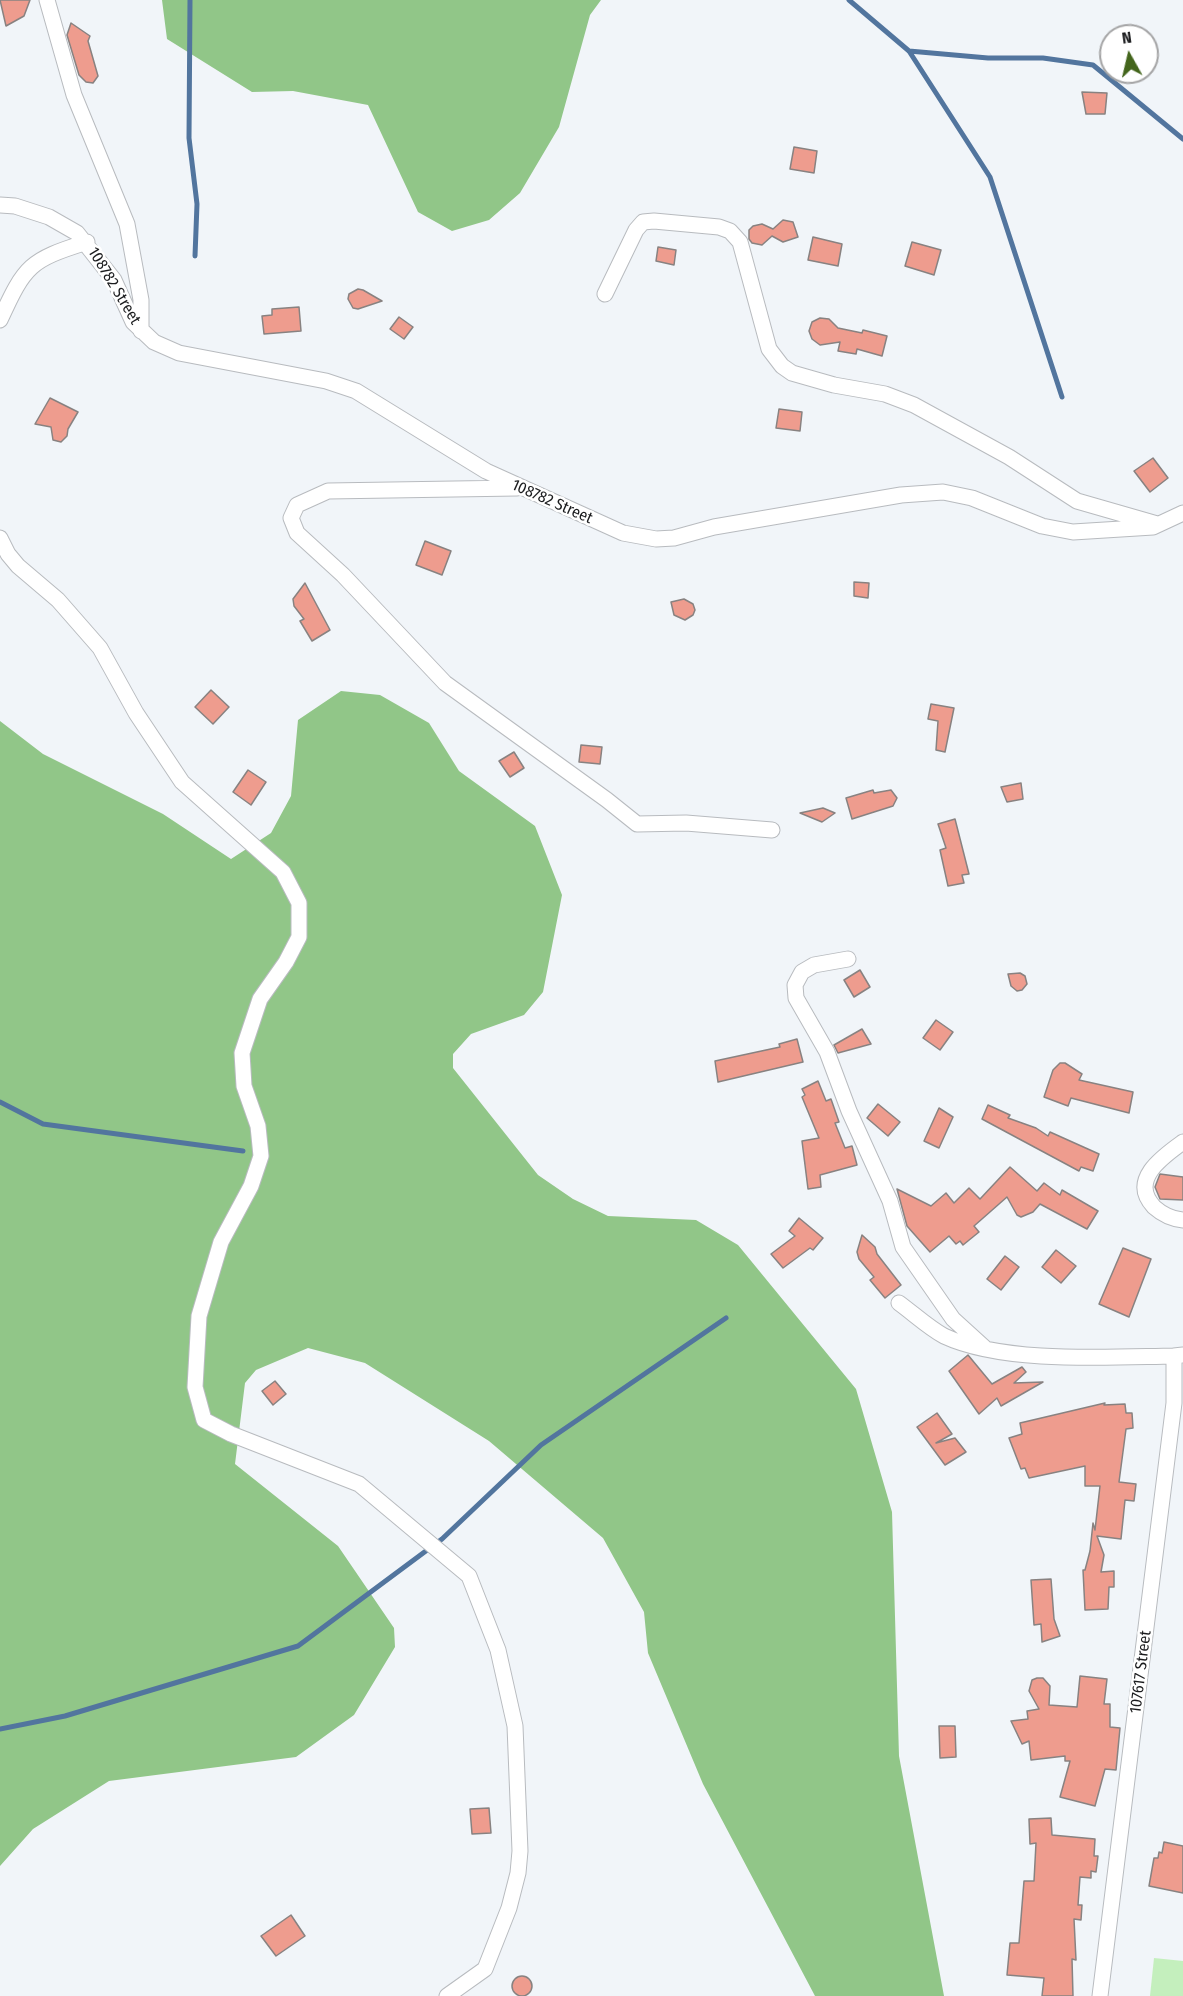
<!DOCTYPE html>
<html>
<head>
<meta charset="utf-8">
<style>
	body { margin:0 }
	#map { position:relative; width:1183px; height:1996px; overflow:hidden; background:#f1f5f9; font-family:"Fira Sans Condensed",sans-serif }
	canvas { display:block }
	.north { position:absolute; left:1099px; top:24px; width:60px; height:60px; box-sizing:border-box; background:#fff; border:2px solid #a4a4a5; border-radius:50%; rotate:352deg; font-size:16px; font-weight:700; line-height:24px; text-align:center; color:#1b1c1e }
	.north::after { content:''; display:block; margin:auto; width:21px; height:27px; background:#43651c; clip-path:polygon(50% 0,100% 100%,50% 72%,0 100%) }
</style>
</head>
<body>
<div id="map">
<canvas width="1183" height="1996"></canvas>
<div class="north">N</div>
</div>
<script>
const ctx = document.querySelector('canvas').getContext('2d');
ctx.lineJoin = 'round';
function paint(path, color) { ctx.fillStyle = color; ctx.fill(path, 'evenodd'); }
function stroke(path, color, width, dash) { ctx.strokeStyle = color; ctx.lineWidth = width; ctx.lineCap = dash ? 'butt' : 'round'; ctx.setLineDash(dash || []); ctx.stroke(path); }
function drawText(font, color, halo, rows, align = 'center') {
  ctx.font = font + ' "Fira Sans Condensed",sans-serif'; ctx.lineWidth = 5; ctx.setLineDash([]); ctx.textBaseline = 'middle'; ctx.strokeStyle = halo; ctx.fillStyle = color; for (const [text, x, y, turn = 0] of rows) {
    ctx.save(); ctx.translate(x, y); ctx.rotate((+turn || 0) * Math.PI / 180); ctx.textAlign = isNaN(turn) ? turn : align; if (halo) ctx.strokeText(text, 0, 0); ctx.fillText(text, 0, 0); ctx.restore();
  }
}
paint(new Path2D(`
	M1154 1958 1183 1961V1996H1150Z`), '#c4efbd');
paint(new Path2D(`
	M162 0H601L590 15 559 127 520 193 489 220 452 231 418 212 368 105 293 91 252 92 167 39Z
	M341 691 380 695 429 723 459 771 535 826 562 895 543 992 524 1015 471 1034 453 1054V1068L538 1175 573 1199 608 1216 696 1220 738 1245 856 1389 892 1512 899 1756 944 1996H815L703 1784 648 1653 644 1612 603 1538 489 1441 365 1363 308 1348 256 1370 245 1383 235 1464 338 1546 394 1628 395 1647 354 1715 296 1757 109 1781 33 1829 0 1866V721L43 754 163 814 231 859 271 833 291 796 298 720Z`), '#91c688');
stroke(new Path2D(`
	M190 0 189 138 197 204 195 256
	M849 0 909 51 990 177 1062 397
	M909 51 988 58H1043L1093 65 1183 139
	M0 1102 43 1124 243 1151
	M0 1729 65 1716 298 1646 442 1539 541 1445 726 1318`), '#52759e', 5);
const building = new Path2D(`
	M0 0H30L24 16 6 26Z
	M71 23 90 36 88 41 98 76 93 83 86 82 79 75 67 35Z
	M1082 92 1107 93 1105 114H1086Z
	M794 147 817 151 814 173 790 169Z
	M783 220 793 222 798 237 783 242 772 236 762 245 752 243 749 239V230L753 226 762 224 773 229Z
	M813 237 842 244 838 266 808 260Z
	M912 242 941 250 934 275 905 266Z
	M658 247 676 250 674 265 656 261Z
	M358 289 363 290 382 301 358 309 353 308 348 299 349 294Z
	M299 307 301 331 264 334 262 316 272 315V309Z
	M399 317 413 327 404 339 390 329Z
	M820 318 829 319 838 328 862 333 863 330 887 336 882 356 857 349 856 354 838 351 840 342 820 345 812 339 809 331 812 322Z
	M50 398 78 412 68 429 67 436 61 442 53 440 51 427 35 424Z
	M779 409 802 412 800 431 776 428Z
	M1153 458 1168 478 1150 492 1134 471Z
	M425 541 451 551 442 575 416 565Z
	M854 582 869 583 868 598 854 596Z
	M305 583 330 630 312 641 300 621 304 619 294 606 293 599Z
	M684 599 693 604 695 610 693 615 685 620 674 615 671 602Z
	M211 690 229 707 213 724 195 707Z
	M931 704 954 708 945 752 936 750 938 721 928 719Z
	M581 745 602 747 600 764 579 762Z
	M514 752 524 768 510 777 499 761Z
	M248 770 266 782 251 805 233 792Z
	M1021 783 1023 799 1007 802 1001 787Z
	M873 790 874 793 891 790 897 798 893 806 852 819 846 798Z
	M823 808 835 813 822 822 800 813Z
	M955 819 969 874 962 875 964 883 948 886 940 850 946 848 938 824Z
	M860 970 870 987 854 997 844 980Z
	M1020 973 1025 976 1027 984 1022 990 1017 991 1011 986 1008 974Z
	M936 1020 953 1032 940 1050 923 1038Z
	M862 1029 871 1044 838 1053 834 1045Z
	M797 1039 803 1062 718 1082 715 1061 780 1047 779 1044Z
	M1060 1063H1065L1082 1074 1079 1080 1133 1092 1129 1113 1071 1098 1068 1106 1044 1097 1053 1070Z
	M818 1081 826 1101 831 1099 839 1122 835 1123 845 1148 852 1146 857 1165 820 1175 821 1187 808 1189 802 1141 819 1138 802 1097 805 1095 802 1089Z
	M878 1104 900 1122 888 1136 867 1118Z
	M988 1105 1010 1115 1008 1118 1036 1128 1048 1136 1050 1132 1099 1154 1093 1171 1081 1167 1079 1171 982 1119Z
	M939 1108 953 1117 939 1148 924 1141Z
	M1010 1167 1037 1191 1044 1183 1060 1195 1062 1190 1098 1211 1087 1229 1040 1204 1033 1212 1021 1217 1017 1215 1007 1197 974 1226 979 1232 963 1245 960 1241 956 1244 949 1236 930 1252 907 1226 897 1189 931 1206 946 1193 954 1203 969 1188 980 1199Z
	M1160 1174 1183 1177V1200L1160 1199 1155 1187Z
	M799 1218 823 1238 813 1250 810 1248 783 1268 771 1254 795 1236 789 1231Z
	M862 1235 875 1247 877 1254 901 1285 885 1298 870 1280 874 1277 859 1259 857 1252Z
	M1123 1248 1151 1259 1129 1317 1099 1304Z
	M1056 1250 1076 1266 1061 1283 1042 1267Z
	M1005 1256 1019 1267 1001 1290 987 1279Z
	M968 1355 992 1384 1022 1367 1026 1372 1014 1383 1043 1382 1001 1406 997 1398 979 1414 949 1371Z
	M275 1381 286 1394 273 1405 262 1391Z
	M1105 1403 1104 1405 1125 1404 1126 1413H1132L1133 1428 1126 1429 1119 1482 1136 1484 1134 1501 1125 1500 1121 1539 1097 1536 1104 1555 1101 1572 1114 1571V1587H1109L1108 1609 1085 1610 1083 1570H1085L1090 1551 1093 1523 1095 1530 1100 1486H1085V1466L1029 1478 1025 1468 1021 1469 1009 1438 1022 1434 1020 1423Z
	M937 1413 952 1434 936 1443 955 1438 966 1452 945 1465 917 1427Z
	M1051 1579 1054 1619 1060 1636 1042 1642 1041 1624 1034 1625 1031 1580Z
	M1080 1676 1107 1679 1104 1704H1110V1727L1120 1728 1116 1770 1105 1769 1095 1806 1060 1797 1070 1761H1065V1756L1031 1760 1029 1741 1022 1744 1011 1721 1028 1719 1027 1711 1039 1709 1029 1691 1032 1680 1037 1678H1043L1050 1686 1049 1705 1077 1707Z
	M939 1726H955L956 1757 940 1758Z
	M489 1808 491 1833 472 1834 470 1809Z
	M1051 1818 1052 1835 1095 1839 1094 1856H1098L1096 1872 1091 1871V1878L1080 1877 1078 1905H1082L1081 1920 1074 1919 1076 1960 1072 1959 1073 1996H1042L1044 1978 1007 1975 1010 1943H1019L1024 1881H1034L1036 1843 1030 1844 1029 1819Z
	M1164 1842 1183 1846V1893L1149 1886 1154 1858H1158L1159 1852 1162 1853Z
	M291 1915 305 1936 276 1956 261 1936Z
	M512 1986a10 10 0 1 1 20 0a10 10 0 1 1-20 0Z`);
paint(building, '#ee9c8e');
stroke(building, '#888281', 1.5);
const street = new Path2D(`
	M47 0 74 95 127 224 141 300V331
	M0 205 15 206 49 217 77 233 114 280 133 322 154 342 179 353 326 381 356 391 486 471 623 533 656 539 674 538 714 527 901 495 943 492 972 498 1042 526 1073 532 1153 527 1183 513
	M605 294 636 230 643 222 654 221 719 227 730 231 740 242 769 349 782 366 792 373 834 385 885 394 914 405 1009 457 1077 501 1157 524
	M0 320C25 265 30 260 87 242
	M517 488 328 491 297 505 291 518 297 533 343 575 445 683 607 800 637 824 686 823 772 830
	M0 538 8 554 18 566 58 600 100 648 136 713 182 782 283 872 299 903V937L286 962 260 999 242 1053 244 1086 258 1126 261 1156 251 1186 221 1242 199 1316 195 1387 204 1420 231 1434 359 1484 469 1576 498 1650 515 1726 520 1851 518 1873 509 1908 485 1969 447 1996
	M848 959 814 965 802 972 795 985 796 998 827 1052 849 1111 890 1201 903 1247 953 1319 986 1349
	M1183 1142C1162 1157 1129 1180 1154 1207 1163 1215 1171 1219 1183 1220
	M899 1303C914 1314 929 1328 944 1336 1004 1364 1109 1357 1174 1356
	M1100 1996 1174 1403V1356L1183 1355`);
stroke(street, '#b8bbbf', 17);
stroke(street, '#fff', 15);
drawText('16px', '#1b1c1e', '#fff', [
	["108782 Street",114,286,59],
	["108782 Street",552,502,24],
	["107617 Street",1141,1672,-83]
]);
</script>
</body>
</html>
